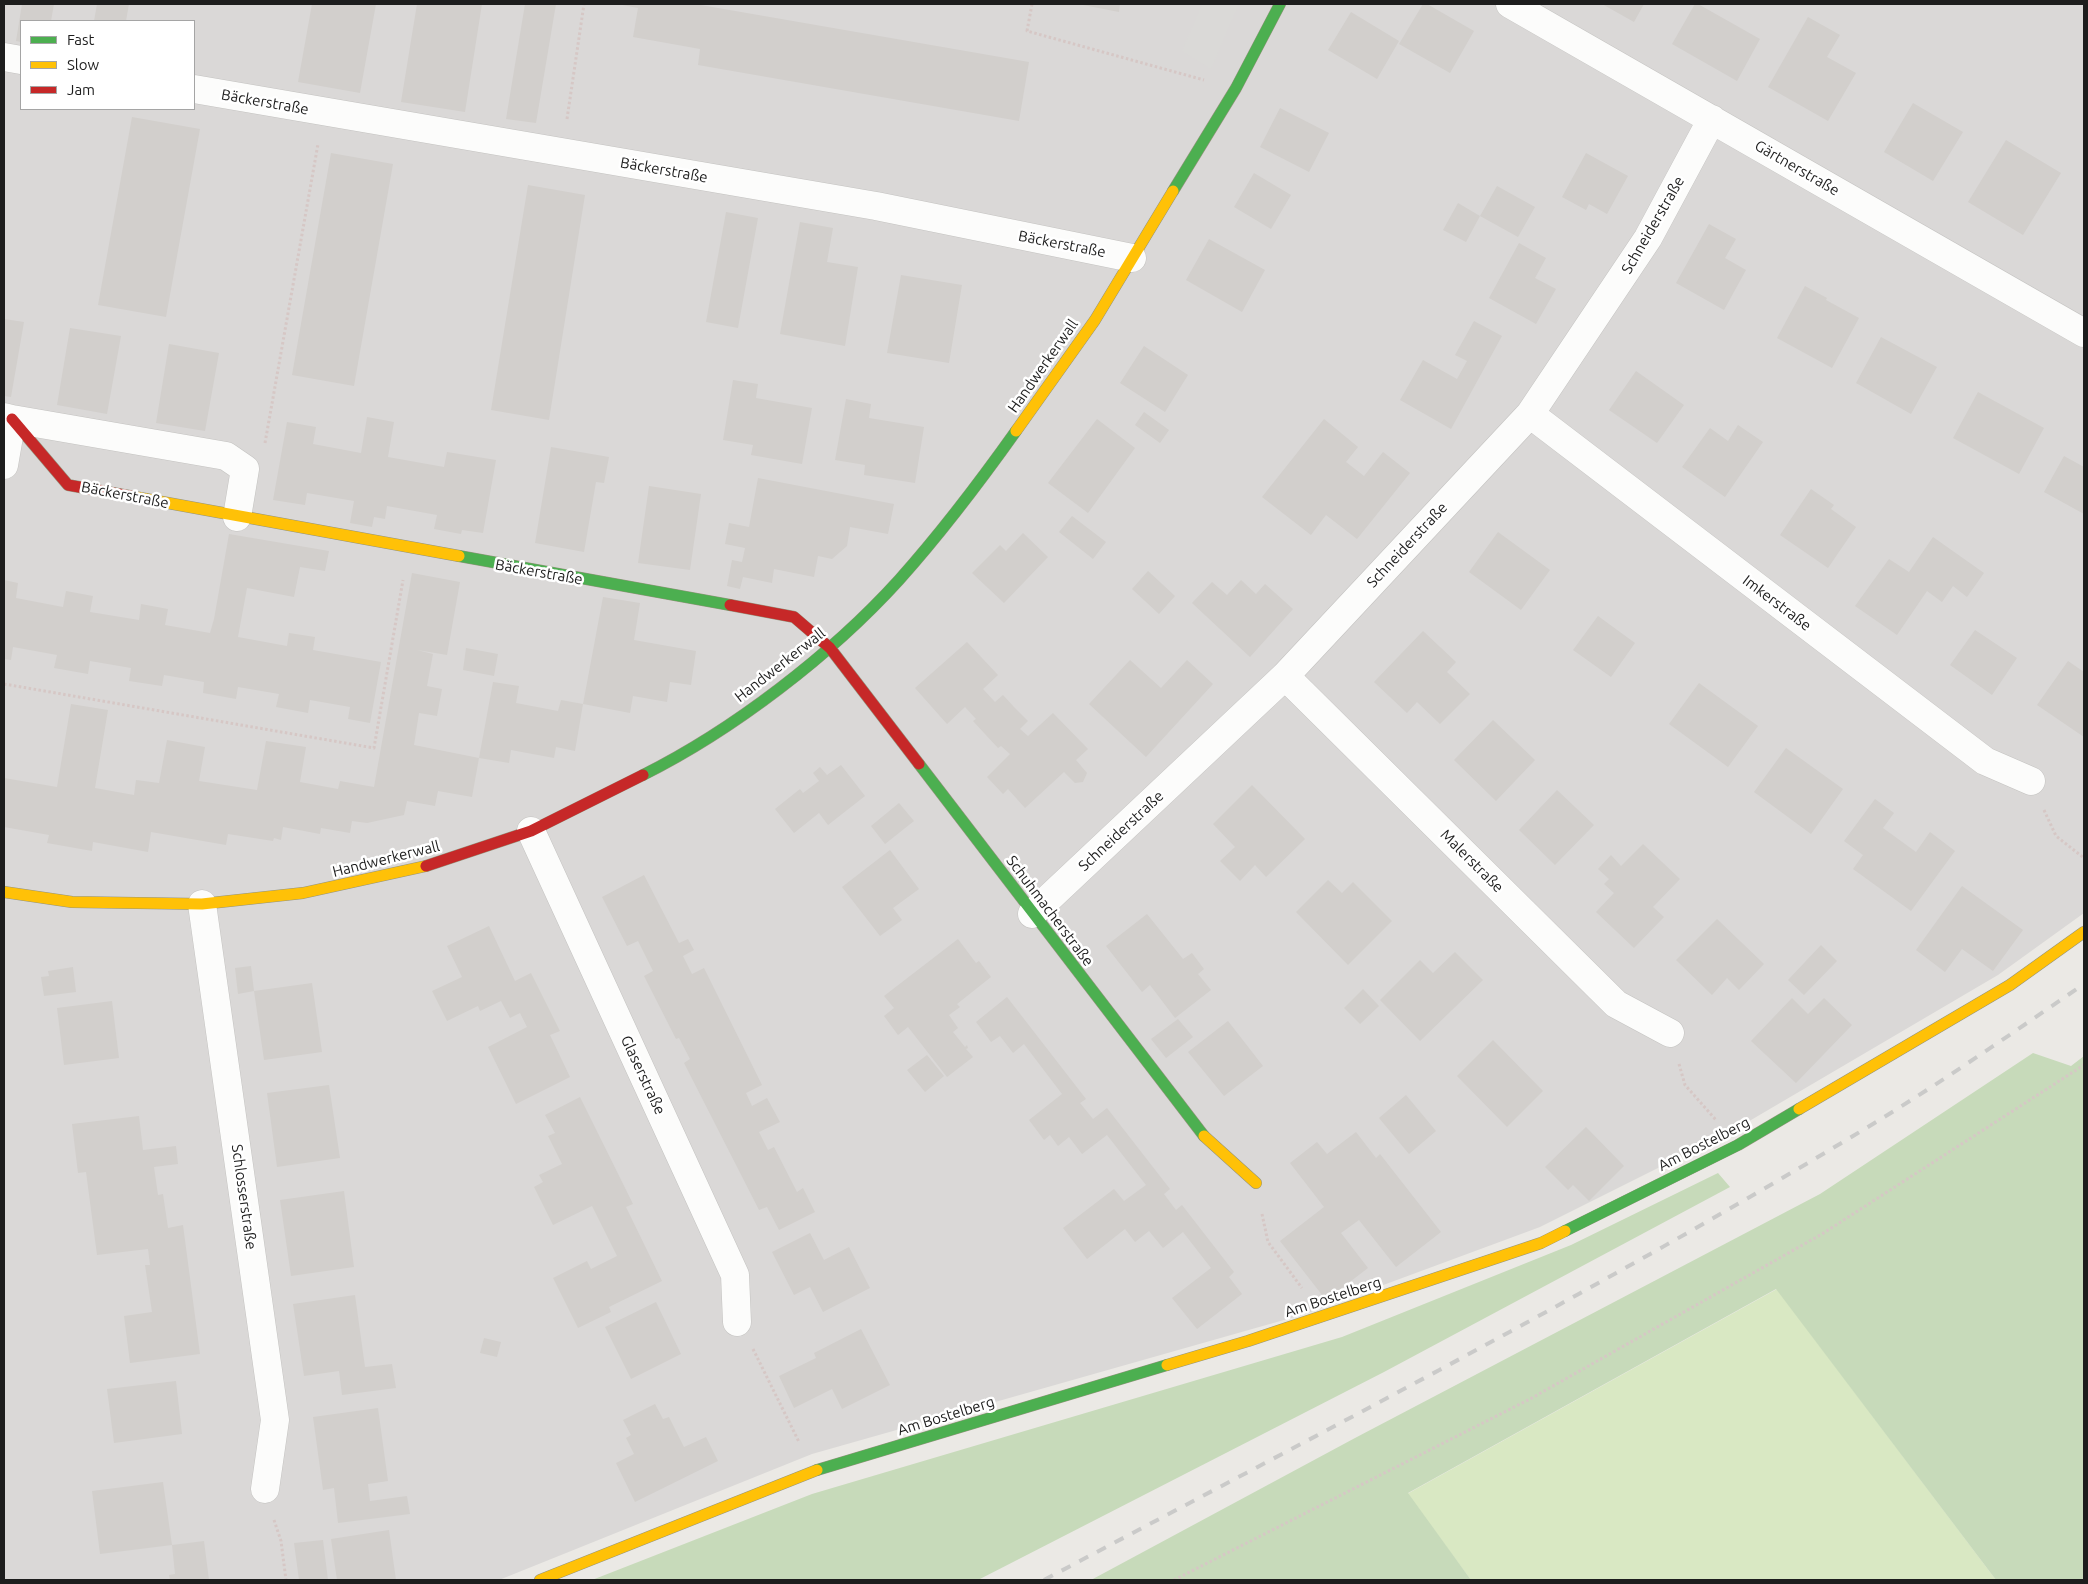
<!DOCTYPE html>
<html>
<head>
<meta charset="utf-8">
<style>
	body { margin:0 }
	#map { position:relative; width:2088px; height:1584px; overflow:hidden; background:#ebe9e5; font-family:Ubuntu,sans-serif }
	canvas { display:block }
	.frame { position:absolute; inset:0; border:5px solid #1d1d1d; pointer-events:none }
	.legend { position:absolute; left:20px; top:20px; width:175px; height:90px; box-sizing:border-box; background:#fff; border:1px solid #a5a5a5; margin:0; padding:6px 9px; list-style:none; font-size:15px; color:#1d1d1d }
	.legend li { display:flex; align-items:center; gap:10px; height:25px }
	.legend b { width:25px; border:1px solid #a5a5a5 }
</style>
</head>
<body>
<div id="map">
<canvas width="2088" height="1584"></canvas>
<div class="frame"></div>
<ul class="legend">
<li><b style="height:6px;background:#4caf50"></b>Fast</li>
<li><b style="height:6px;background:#ffc107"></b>Slow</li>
<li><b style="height:6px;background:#c62828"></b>Jam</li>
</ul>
</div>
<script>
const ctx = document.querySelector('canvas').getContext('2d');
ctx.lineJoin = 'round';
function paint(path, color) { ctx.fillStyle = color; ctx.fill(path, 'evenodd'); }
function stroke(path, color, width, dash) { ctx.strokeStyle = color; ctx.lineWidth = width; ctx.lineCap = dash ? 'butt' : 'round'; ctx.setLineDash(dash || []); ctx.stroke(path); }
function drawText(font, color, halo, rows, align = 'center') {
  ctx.font = font + ' Ubuntu,sans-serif'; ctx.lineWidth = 5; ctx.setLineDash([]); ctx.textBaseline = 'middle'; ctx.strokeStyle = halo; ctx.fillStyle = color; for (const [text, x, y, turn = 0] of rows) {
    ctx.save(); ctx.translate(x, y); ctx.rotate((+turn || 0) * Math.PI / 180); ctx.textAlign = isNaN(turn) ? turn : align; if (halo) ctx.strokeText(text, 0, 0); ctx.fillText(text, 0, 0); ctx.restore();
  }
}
paint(new Path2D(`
	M4 4H2084V913L1998 975 1734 1130 1540 1227 1305 1314 812 1454 499 1580H4ZM21 21H194V109H21Z`), '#dad8d7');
paint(new Path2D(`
	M1777 1289 1996 1580H1471L1407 1494Z`), '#d9e8c3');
paint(new Path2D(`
	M2033 1053 2071 1066 2084 1056V1580H1996L1776 1289 1408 1493 1471 1580H1091L1355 1438 1820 1194Z
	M1718 1173 1730 1187 1384 1372 978 1580H592L812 1494 1342 1337 1571 1245Z`), '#c7daba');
paint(new Path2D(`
	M1202 4H1239L1211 69 1182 51Z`), '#dad9d7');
paint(new Path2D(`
	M22 4H54L51 21H21V42L16 41Z
	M97 4H129L126 21H94Z
	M312 4H376L360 93 298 82Z
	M417 4H482L465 112 401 102Z
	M525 4H556L536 123 506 119Z
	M617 4H695L1029 62 1019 121 698 65 700 49 633 37 638 8Z
	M1078 4H1120L1119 12Z
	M1423 4H1427L1474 31 1450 73 1399 44Z
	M1602 4H1644L1634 22Z
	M1695 4H1698L1760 39 1737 81 1672 44Z
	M1351 12 1399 41 1377 79 1328 50Z
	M1808 17 1840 35 1827 57 1856 73 1828 121 1768 87Z
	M1913 103 1963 132 1933 181 1884 152Z
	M1280 108 1329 133 1309 172 1260 147Z
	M132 117 200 129 166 317 98 305Z
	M2006 140 2061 173 2023 235 1968 202Z
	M331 153 393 164 354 386 292 375Z
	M1586 153 1628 176 1607 214 1589 204 1586 210 1562 197Z
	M1254 173 1291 195 1271 229 1234 207Z
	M528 185 585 195 549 420 491 410Z
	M1497 186 1535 207 1518 237 1480 216Z
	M1458 203 1480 216 1466 242 1443 230Z
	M726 212 758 218 738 328 706 322Z
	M800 222 833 228 827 262 858 267 845 346 780 334Z
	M1709 224 1736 239 1725 258 1746 270 1724 310 1676 283Z
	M1209 239 1265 270 1242 312 1186 280Z
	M1519 243 1546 258 1535 278 1556 289 1536 324 1489 298Z
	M901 275 962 285 949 363 887 353Z
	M1805 286 1827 298 1826 300 1859 318 1832 368 1777 338Z
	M4 319 24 322 11 397 4 396Z
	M1474 321 1502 336 1451 429 1400 400 1423 360 1457 379 1467 361 1455 355Z
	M70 328 121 336 107 414 57 405Z
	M1881 337 1937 367 1911 414 1856 383Z
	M169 344 219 353 205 431 156 423Z
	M1144 346 1188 375 1165 412 1120 383Z
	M1636 371 1684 405 1657 443 1609 410Z
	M733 380 758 384 756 398 812 408 802 464 751 455 753 445 723 440Z
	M1978 392 2044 428 2019 474 1953 438Z
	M846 399 871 404 869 418 924 427 915 483 864 475 865 465 835 460Z
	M1144 412 1169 430 1160 443 1135 425Z
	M367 417 394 422 388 457 444 467 447 452 496 460 483 533 462 530 461 534 434 529 437 515 387 506 385 519 374 517 372 527 350 523 354 501 307 493 305 505 273 500 287 422 316 427 313 444 361 453Z
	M1097 419 1135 448 1088 513 1048 483Z
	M1324 419 1358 447 1346 462 1364 476 1383 452 1410 473 1357 539 1326 515 1311 535 1262 497Z
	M1738 425 1763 442 1725 497 1682 467 1710 428 1728 441Z
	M551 447 609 457 604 483 596 482 584 552 535 543Z
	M2064 456 2084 467V514L2044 492Z
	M758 478 894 504 888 534 850 527 847 546 832 559 818 556 814 577 774 569 772 583 743 577 740 589 727 586 732 560 742 562 745 548 725 544 729 523 749 527Z
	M649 486 701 494 690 570 638 563Z
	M1811 489 1834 505 1831 509 1856 527 1828 568 1780 535Z
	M1072 516 1106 542 1093 559 1059 532Z
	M1498 532 1550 570 1521 610 1469 572Z
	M1023 533 1048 557 1004 603 972 573 1000 545 1006 551Z
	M229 534 329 551 325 571 300 567 294 597 247 588 238 637 287 646 289 633 315 637 313 650 381 662 370 723 348 719 350 707 310 700 308 713 276 707 279 694 238 687 236 699 203 693 204 682 164 675 162 686 129 681 131 668 90 661 88 674 54 668 57 655 13 647 11 660 4 659V580L18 583 16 598 63 607 66 591 93 596 90 612 139 620 141 604 168 609 165 625 210 633 214 619Z
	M1933 537 1984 573 1967 597 1953 586 1942 602 1927 591 1897 635 1855 606 1889 559 1909 572Z
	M1148 571 1175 596 1159 614 1132 589Z
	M412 573 460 582 447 655 417 650 433 654 427 686 442 689 437 716 419 713 414 745 479 758 472 797 438 791 435 806 407 801 404 815 367 823 352 821 350 833 321 828 320 834 283 827 281 840 274 838 273 841 228 834 226 845 151 832 148 852 93 842 92 851 47 843 49 835 4 827V778L57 787 71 704 108 710 95 788 134 795 136 780 159 783 167 740 205 747 199 781 257 790 266 741 306 747 300 782 338 789 340 781 374 787Z
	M1241 580 1256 594 1265 584 1293 609 1250 657 1192 603 1212 582 1227 595Z
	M603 597 640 603 634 640 696 651 691 685 670 682 667 702 633 696 630 713 583 704Z
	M1598 616 1635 643 1611 677 1573 650Z
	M1975 630 2017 658 1992 695 1950 665Z
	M1423 631 1456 662 1447 672 1470 694 1440 724 1417 702 1407 713 1374 682Z
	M967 642 998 675 983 689 995 702 1003 695 1014 707 1028 721 1020 729 1028 736 1053 713 1088 749 1076 760 1087 773 1083 782 1075 783 1064 772 1025 808 1008 789 1003 794 987 777 1010 754 1001 746 998 748 985 734 973 721 976 719 965 707 947 724 915 688Z
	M466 648 498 654 494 676 463 670Z
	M1130 660 1161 688 1187 660 1213 684 1146 757 1089 704Z
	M2068 661 2084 672V737L2037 705Z
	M493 682 519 686 516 703 558 711 561 700 583 704 575 751 556 747 554 758 511 750 509 763 479 758Z
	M1699 683 1758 726 1728 767 1669 724Z
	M1493 720 1535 760 1496 801 1454 760Z
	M1786 748 1843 789 1811 834 1754 792Z
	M841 765 865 796 828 825 819 813 794 833 775 809 800 789 803 793 819 781 813 773 820 767 827 775Z
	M1252 785 1305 839 1266 877 1255 865 1240 881 1220 861 1235 847 1213 824Z
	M1557 790 1594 825 1555 865 1519 830Z
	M1875 799 1894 813 1883 828 1916 852 1930 832 1955 851 1911 911 1853 869 1863 855 1844 841Z
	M899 803 914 821 885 844 871 826Z
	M1643 844 1680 879 1653 907 1664 917 1634 948 1596 912 1614 893 1604 884 1609 879 1598 869 1611 855 1621 866Z
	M890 850 919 889 893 908 902 920 880 936 842 887Z
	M644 875 679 943 688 939 694 950 683 956 692 974 704 968 762 1085 746 1093 752 1106 767 1098 780 1122 759 1132 768 1150 774 1147 797 1192 803 1188 815 1212 779 1230 767 1207 759 1210 684 1063 690 1059 679 1038 676 1039 644 976 653 971 638 941 627 946 602 897Z
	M1328 880 1342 893 1353 882 1392 921 1348 965 1296 912Z
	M1962 886 2023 930 1993 971 1962 949 1945 972 1916 950Z
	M1147 914 1183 959 1192 953 1204 969 1198 974 1211 990 1175 1018 1150 985 1142 992 1106 946Z
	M1717 919 1764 964 1739 990 1727 978 1712 995 1676 960Z
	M489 926 515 981 531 973 560 1031 550 1035 570 1077 516 1104 488 1047 527 1027 520 1013 510 1018 501 1001 480 1011 478 1006 447 1021 432 991 462 977 447 946Z
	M958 939 976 963 979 961 991 977 957 1004 960 1007 949 1015 958 1028 953 1032 965 1047 967 1045 968 1048 966 1049 973 1057 947 1077 908 1027 898 1035 884 1016 894 1008 884 996Z
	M1821 945 1837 961 1804 995 1788 980Z
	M1455 952 1483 980 1420 1041 1380 1000 1420 960 1433 973Z
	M251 966 254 991 312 983 322 1052 264 1060 254 991 238 994 235 968Z
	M73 967 76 992 44 996 41 977 49 976 48 971Z
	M1363 989 1379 1006 1360 1024 1344 1008Z
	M1007 997 1086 1099 1080 1103 1093 1119 1107 1108 1170 1189 1164 1194 1176 1210 1182 1205 1234 1272 1229 1277 1242 1294 1197 1329 1172 1298 1211 1268 1183 1232 1163 1248 1149 1231 1135 1242 1125 1229 1087 1259 1063 1228 1114 1189 1124 1201 1146 1185 1107 1135 1082 1154 1069 1137 1058 1146 1050 1135 1044 1140 1029 1120 1062 1094 1024 1044 1013 1053 1000 1036 991 1042 976 1022Z
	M1792 998 1808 1014 1824 998 1852 1025 1796 1083 1751 1041Z
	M112 1001 119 1058 64 1065 57 1008Z
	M1178 1019 1193 1037 1166 1058 1151 1039Z
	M1228 1021 1263 1066 1224 1096 1188 1052Z
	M1493 1040 1543 1091 1507 1127 1457 1076Z
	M927 1055 944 1076 925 1092 907 1070Z
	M329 1085 340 1158 277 1167 267 1093Z
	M1406 1095 1436 1131 1409 1154 1379 1118Z
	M580 1097 633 1204 626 1207 662 1281 609 1307 611 1312 578 1328 553 1278 587 1261 591 1269 617 1256 592 1206 553 1225 534 1187 543 1182 539 1175 562 1164 548 1136 555 1133 545 1115Z
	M139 1116 143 1150 176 1146 178 1164 154 1167 158 1195 163 1194 168 1228 183 1225 200 1354 130 1363 124 1316 152 1312 145 1265H150L148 1249 97 1255 86 1172 78 1173 72 1124Z
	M1586 1127 1624 1166 1589 1201 1573 1185 1568 1190 1545 1167Z
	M1356 1132 1376 1158 1380 1154 1441 1232 1396 1267 1359 1220 1341 1233 1368 1268 1326 1300 1280 1241 1324 1207 1290 1163 1317 1142 1327 1154Z
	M344 1191 354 1267 291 1276 280 1200Z
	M810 1233 824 1260 849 1247 870 1288 823 1312 810 1287 794 1295 772 1252Z
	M355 1295 365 1367 392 1364 396 1388 342 1395 339 1371 304 1376 293 1304Z
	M656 1302 681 1354 631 1379 605 1327Z
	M861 1329 890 1385 842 1409 832 1389 794 1408 779 1376 816 1358 814 1353Z
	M484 1338 501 1342 497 1357 480 1353Z
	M176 1381 182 1434 114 1443 107 1389Z
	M655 1404 663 1419 669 1417 684 1447 706 1437 718 1461 635 1502 616 1463 634 1454 626 1438 631 1435 623 1420Z
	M378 1408 388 1481 368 1484 370 1501 407 1496 410 1514 338 1523 334 1488 323 1490 313 1417Z
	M163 1482 172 1545 100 1554 92 1491Z
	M389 1530 396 1580H337L331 1539Z
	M323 1540 328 1580H299L294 1543Z
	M204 1541 209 1580H170L169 1575 175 1574 172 1545Z`), '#d2cfcc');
const street = new Path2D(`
	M1510 4 2084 333
	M4 57 21 60
	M194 89 876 206 1132 258
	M1530 414 1985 761 2031 781
	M4 417 12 419 4 465
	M12 419 226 456 245 469 237 517
	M1285 676 1616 1004 1670 1033
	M531 831 735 1275 737 1322
	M202 904 275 1420 265 1489
	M1032 914 1285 676 1530 414 1648 238 1712 119`);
const fast = new Path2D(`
	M1173 191 1236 88 1280 4
	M459 556 730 605
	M919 764 1204 1136
	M643 775C733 730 831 655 899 580 941 533 979 483 1016 431
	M1565 1231 1738 1145 1799 1109
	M817 1470 1167 1365`);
const slow = new Path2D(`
	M1016 431 1095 320 1173 191
	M135 497 459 556
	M4 892 72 902 202 904 303 893 426 866
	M1799 1109 2010 985 2084 932
	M1204 1136 1256 1183
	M1167 1365 1248 1341 1541 1243 1565 1231
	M540 1580 817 1470`);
const jam = new Path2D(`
	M12 419 68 485 135 497
	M730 605 794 617 830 648 919 764
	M426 866 531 831 643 775`);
stroke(street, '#c4c3c1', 29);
stroke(fast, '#94947d', 12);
stroke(slow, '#94947d', 12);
stroke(jam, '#94947d', 12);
stroke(new Path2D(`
	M1032 4 1027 31 1204 80
	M567 119 584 4
	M265 443 318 144
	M4 684 374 748 403 580
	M2044 810 2056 836 2084 858
	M1679 1064 1685 1085 1716 1120
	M1262 1214 1268 1242 1302 1288
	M753 1349 799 1442
	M274 1520 281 1541 286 1580
	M1174 1580 1530 1399 1822 1234 2084 1065`), '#d6c7c5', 3, [2.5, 2.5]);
stroke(street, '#fcfcfb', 28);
stroke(fast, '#4caf50', 11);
stroke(slow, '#ffc107', 11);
stroke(jam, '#c62828', 11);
stroke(new Path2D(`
	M1044 1580C1315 1436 1589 1295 1853 1136 1932 1089 2008 1036 2084 984`), '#cacac9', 4, [10, 10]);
drawText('15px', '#1d1d1d', '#fff', [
	["Bäckerstraße",265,102,10],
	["Gärtnerstraße",1797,168,30],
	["Bäckerstraße",664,170,10],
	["Schneiderstraße",1653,225,-60],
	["Bäckerstraße",1062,244,11],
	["Handwerkerwall",1043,366,-55],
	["Bäckerstraße",125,495,11],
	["Schneiderstraße",1407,545,-47],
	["Bäckerstraße",539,572,10],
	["Imkerstraße",1777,603,37],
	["Handwerkerwall",780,665,-38],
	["Schneiderstraße",1121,831,-43],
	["Handwerkerwall",386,859,-14],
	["Malerstraße",1472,861,45],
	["Schuhmacherstraße",1050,911,53],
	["Glaserstraße",643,1075,65],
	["Am Bostelberg",1704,1144,-27],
	["Schlosserstraße",244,1197,82],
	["Am Bostelberg",1333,1297,-18],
	["Am Bostelberg",946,1416,-17]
]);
</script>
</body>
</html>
